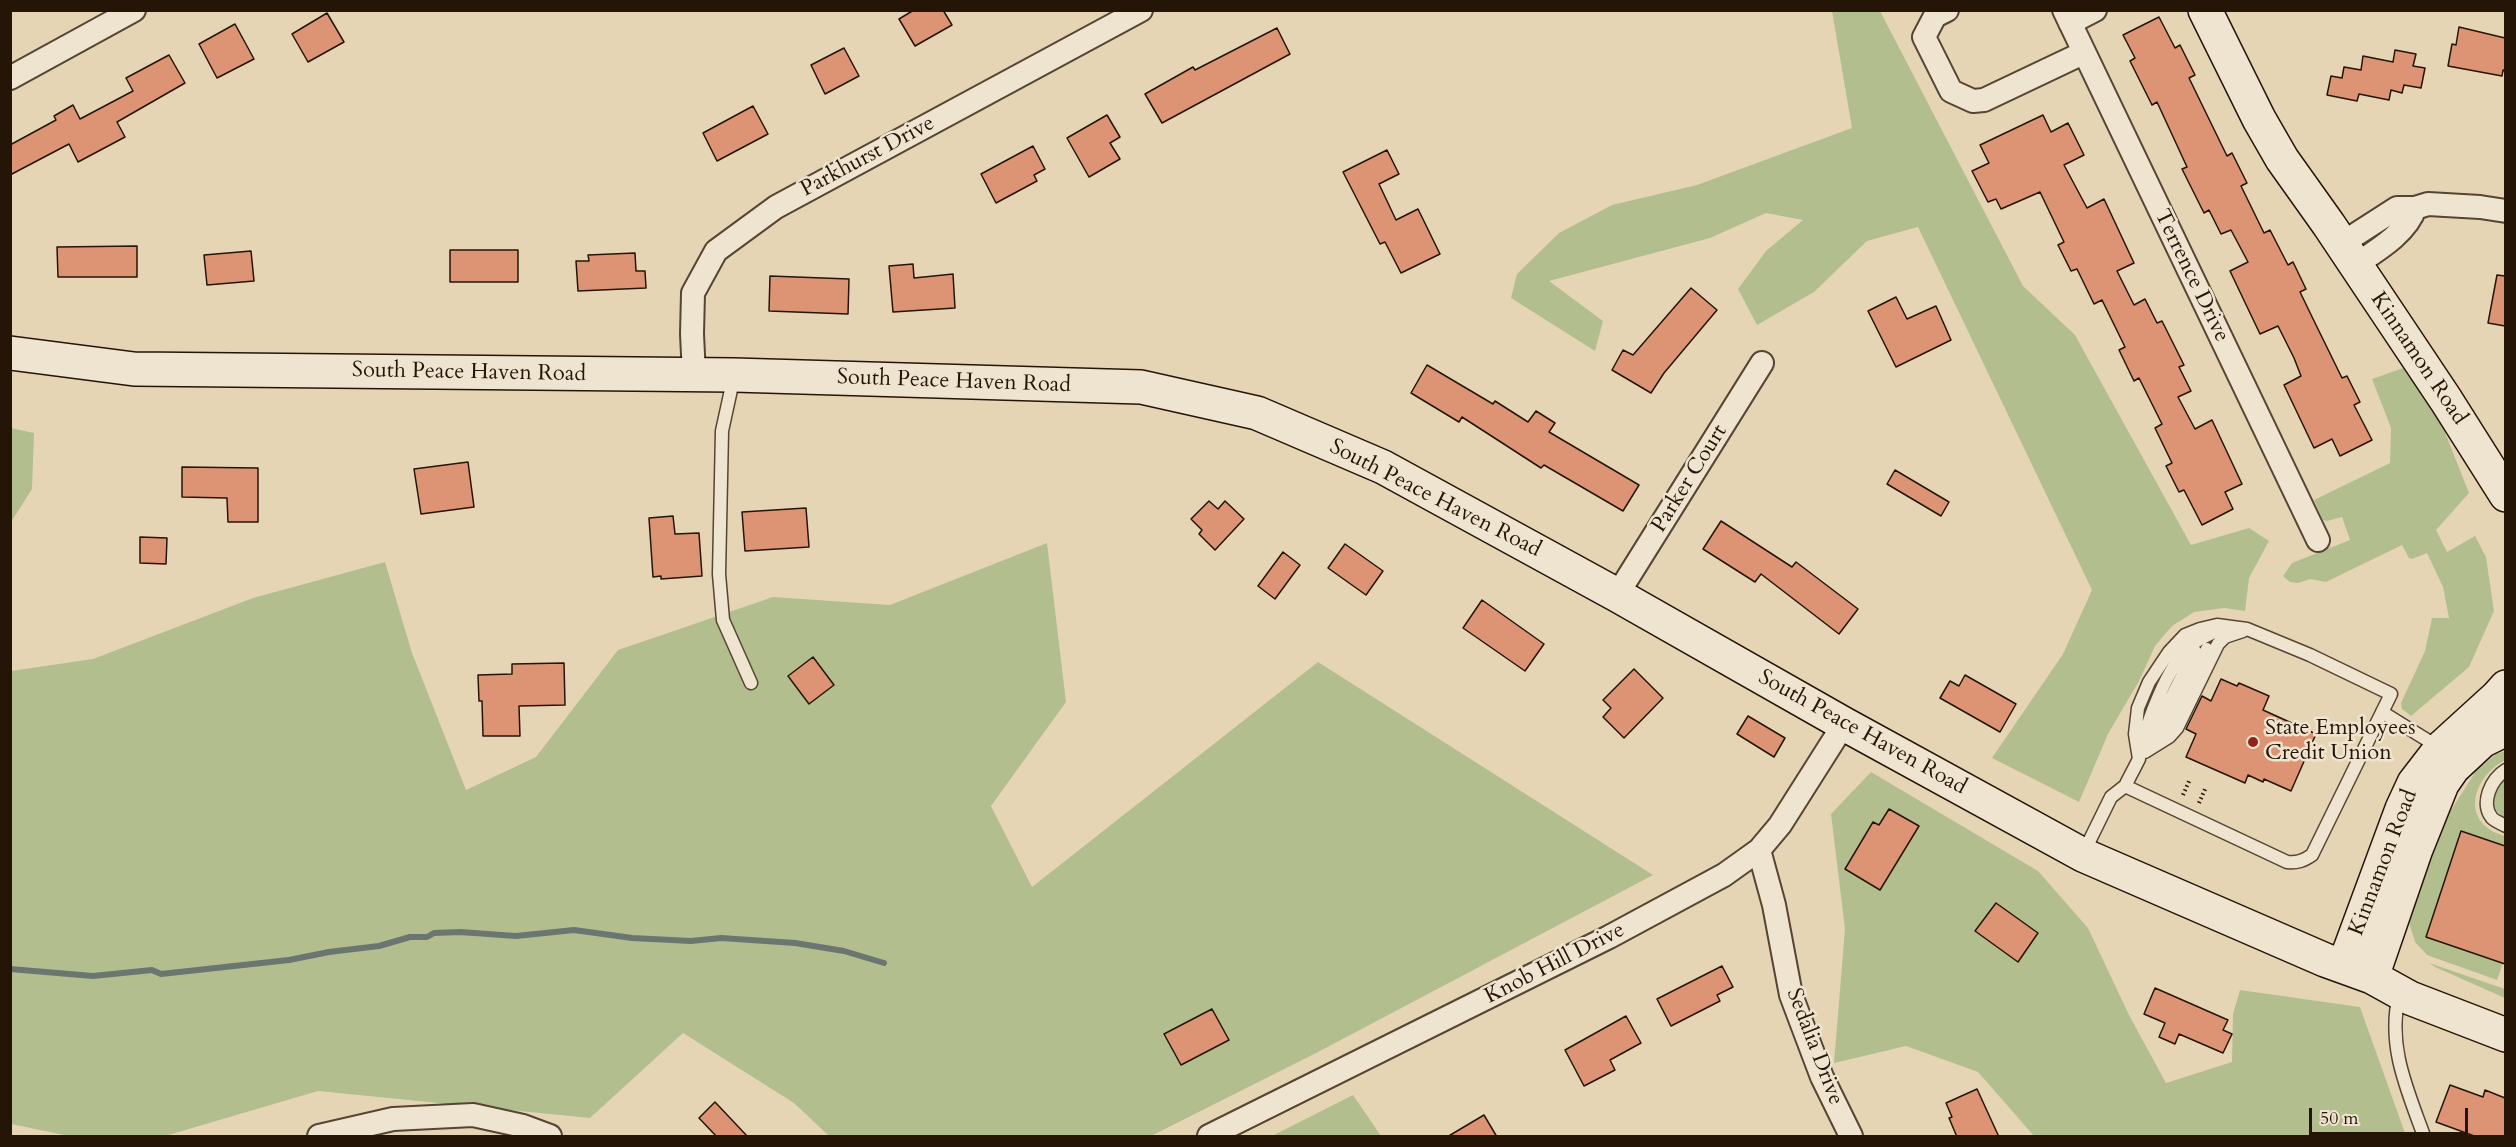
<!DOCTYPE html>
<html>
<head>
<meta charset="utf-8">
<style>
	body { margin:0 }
	#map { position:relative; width:2516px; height:1147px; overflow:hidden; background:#e6d5b5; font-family:Cardo,serif }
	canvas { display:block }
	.frame { position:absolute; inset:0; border:12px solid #251506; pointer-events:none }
	.scale { position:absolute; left:2309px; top:1108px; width:159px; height:27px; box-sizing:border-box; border:3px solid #251506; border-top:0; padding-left:8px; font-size:18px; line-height:21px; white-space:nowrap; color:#251506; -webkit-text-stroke:4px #efe4cf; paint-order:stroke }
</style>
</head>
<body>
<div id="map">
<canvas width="2516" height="1147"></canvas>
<div class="frame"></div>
<div class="scale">50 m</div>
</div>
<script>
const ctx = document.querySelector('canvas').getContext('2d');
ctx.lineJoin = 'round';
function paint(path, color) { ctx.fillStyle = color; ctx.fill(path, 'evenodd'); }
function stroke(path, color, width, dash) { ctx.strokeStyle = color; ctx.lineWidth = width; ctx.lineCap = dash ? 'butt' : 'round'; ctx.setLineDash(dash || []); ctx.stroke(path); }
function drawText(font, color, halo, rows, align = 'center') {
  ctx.font = font + ' Cardo,serif'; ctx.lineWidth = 5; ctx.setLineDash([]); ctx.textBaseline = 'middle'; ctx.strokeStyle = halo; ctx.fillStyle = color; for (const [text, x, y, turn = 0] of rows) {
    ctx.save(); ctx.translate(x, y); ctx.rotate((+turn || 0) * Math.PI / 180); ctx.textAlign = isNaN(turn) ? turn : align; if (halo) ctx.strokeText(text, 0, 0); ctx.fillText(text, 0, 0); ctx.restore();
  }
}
paint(new Path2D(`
	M1832 11H1880L2023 286 2075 335 2191 545 2249 528 2269 541 2249 578 2245 611 2224 608 2194 612 2172 626 2155 646 2139 681 2108 734 2079 802 1992 758 2063 654 2092 590 1918 227 1867 241 1814 292 1757 325 1738 289 1766 251 1803 220 1766 213 1710 238 1549 281 1603 321 1595 351 1511 298 1517 274 1559 233 1612 205 1697 185 1852 128Z
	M2406 367 2437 412 2469 493 2436 530 2447 552 2475 536 2486 557 2494 611 2469 667 2411 716 2402 709 2401 703 2425 651 2432 618H2449L2443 587 2427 553 2412 559 2409 558 2402 545 2326 582 2310 579 2298 583 2290 582 2283 576 2292 563 2350 540 2342 517 2327 521 2323 520 2314 500 2390 463 2391 428 2372 379Z
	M11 428 34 433 32 489 11 522Z
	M1047 543 1066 702 991 806 1032 887 1318 662 1653 875 1320 1051 1151 1136H829L794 1103 683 1033 590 1118 318 1091 165 1136H69L11 1124V671L93 659 253 598 385 562 412 653 466 790 536 757 618 650 773 597 890 605Z
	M2505 751V760C2471 778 2460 824 2505 836V846L2461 831 2426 937 2503 963 2497 980 2427 955 2415 942 2407 916 2439 829 2476 771 2496 754Z
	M1871 772 2038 871 2088 928 2129 1015 2166 1083 2232 1062 2233 1014 2240 990 2360 1007 2406 1136H2034L1978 1072 1906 1046 1834 1063 1845 929 1831 814Z
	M2505 779V818L2494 809 2495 789Z
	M2429 963 2505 989V998L2435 967Z
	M1353 1095 1381 1136H1272Z`), '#b3be8f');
stroke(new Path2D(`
	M10 969 93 976 152 970 161 974 289 960 329 952 379 946 410 937H427L434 933 460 932 516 936 574 930 632 938 691 941 721 938 795 943 844 951 884 963`), '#6b7671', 6);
const building = new Path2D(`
	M914 10H943L952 25 915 46 899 19Z
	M327 13 344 42 308 62 292 34Z
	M2159 17 2175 48 2180 45 2195 75 2189 78 2227 156 2232 153 2247 183 2241 186 2264 233 2270 230 2288 265 2293 262 2306 289 2300 292 2317 327 2342 378 2347 376 2360 402 2354 405 2372 440 2340 456 2332 439 2314 448 2284 385 2301 376 2294 358 2278 326 2260 334 2230 271 2248 262 2231 230 2221 234 2209 210 2204 213 2182 169 2187 167 2157 102 2152 105 2130 61 2135 58 2123 35Z
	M235 24 254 59 217 78 199 44Z
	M2459 27 2505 38V71L2503 70 2502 76 2448 66 2452 44 2456 45Z
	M1277 28 1290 54 1162 123 1145 94 1193 67 1195 70Z
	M844 48 859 76 825 94 811 65Z
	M2395 50 2416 54 2413 66 2425 68 2421 88 2404 85 2402 93 2391 90 2389 100 2359 94 2357 101 2327 95 2331 76 2342 78 2344 67 2361 70 2363 56 2393 62Z
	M169 55 185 83 117 122 125 137 78 162 69 144 10 175V145L56 120 54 116 73 105 80 119 133 91 126 78Z
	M753 106 768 134 717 161 703 133Z
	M1107 115 1120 137 1110 143 1120 159 1089 177 1067 138Z
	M2043 115 2051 132 2068 123 2084 155 2064 165 2087 208 2104 199 2134 263 2117 271 2134 305 2145 299 2157 323 2162 321 2184 365 2179 367 2191 391 2178 397 2195 429 2212 420 2242 484 2225 492 2233 509 2202 525 2184 490 2179 492 2166 466 2172 463 2155 428 2162 424 2139 378 2134 381 2119 350 2125 347 2102 300 2094 304 2077 269 2071 271 2058 245 2064 242 2040 192 2001 209 1996 199 1988 202 1972 171 1989 163 1980 145Z
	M1033 146 1045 169 1034 175 1037 181 996 203 981 174Z
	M1387 150 1399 174 1379 184 1396 220 1418 209 1440 254 1401 273 1385 242 1380 244 1343 172Z
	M137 246V277H58L57 247Z
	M450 250H518V282H450Z
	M251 251 254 281 207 285 204 255Z
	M635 253 636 271H645L646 288 578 291 576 261H589L588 255Z
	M913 264 914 278 953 274 955 308 893 312 889 266Z
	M2497 275 2505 276V326L2488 323Z
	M770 276 849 279 848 314 769 311Z
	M1691 288 1717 310 1664 373 1651 393 1612 370 1623 350 1633 355Z
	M1896 297 1907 319 1936 306 1951 340 1896 367 1868 311Z
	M1427 365 1493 404 1495 401 1528 422 1536 411 1555 423 1549 432 1639 485 1623 511 1544 465 1541 468 1462 417 1459 422 1411 393Z
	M468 462 474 507 421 514 414 469Z
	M182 467 258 468V522H228L227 498 182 497Z
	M1895 470 1949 502 1941 516 1887 484Z
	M1209 501 1218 509 1225 501 1244 519 1215 550 1199 534 1202 530 1191 519Z
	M806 508 809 547 745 551 742 512Z
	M673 516 675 534 699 533 702 576 661 579V576L653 577 649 518Z
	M1721 521 1792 567 1796 562 1858 609 1839 634 1761 574 1755 582 1703 549Z
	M140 537 167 538 166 564 140 563Z
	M1345 544 1383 571 1366 595 1328 568Z
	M1283 552 1300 565 1275 599 1258 586Z
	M1482 600 1544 644 1525 671 1463 628Z
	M813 657 834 685 809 704 788 676Z
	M564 663 565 705 519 706 520 736H483L482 701H479L478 675 512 674V664Z
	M1634 669 1663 698 1624 738 1603 717 1611 708 1603 700Z
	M1965 675 2016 704 2000 732 1940 698 1950 681 1959 686Z
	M2221 679 2237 686 2239 683 2269 696 2263 710 2316 734 2291 791 2264 779 2263 782 2248 775 2245 783 2186 757 2196 734 2186 729 2202 696 2211 701Z
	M1748 716 1785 738 1774 757 1737 734Z
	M1889 809 1919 826 1880 890 1845 869 1873 822 1879 825Z
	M2461 831 2505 846V964L2426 937Z
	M1996 903 2038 933 2018 962 1975 931Z
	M1722 966 1733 987 1717 995 1720 1001 1671 1026 1657 999Z
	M2155 988 2228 1020 2223 1030 2232 1034 2223 1053 2179 1034 2175 1044 2159 1037 2165 1023 2144 1014Z
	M1212 1009 1229 1040 1181 1065 1164 1034Z
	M1626 1016 1641 1043 1610 1060 1615 1070 1584 1086 1565 1050Z
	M2450 1085 2483 1097 2485 1090 2505 1098V1137H2477L2436 1122Z
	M1977 1089 1999 1137H1957L1949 1118 1952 1117 1946 1103Z
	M715 1102 748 1137H717L699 1118Z
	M1484 1115 1497 1137H1447Z`);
paint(building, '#dd9474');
stroke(building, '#251506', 1.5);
const service = new Path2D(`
	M734 376 722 431 719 574 723 620 751 683
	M2382 712 2440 748
	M2160 736 2169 725 2207 649
	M2146 747 2195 651
	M2141 751C2146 722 2168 666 2190 646 2198 639 2210 635 2219 629
	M2145 752 2169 737 2177 728 2218 644 2225 637 2243 631
	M2506 770C2491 779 2480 803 2492 818 2495 821 2502 824 2506 826
	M2083 854 2111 797 2125 786 2287 862C2297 863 2303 861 2312 855L2391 694 2310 655 2247 629 2217 625 2200 629 2185 635 2169 652 2149 682 2138 708 2135 734 2139 759 2125 786
	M2399 995C2387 1046 2407 1089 2424 1136`);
const minor = new Path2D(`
	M1947 10 1935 16 1924 37 1951 91 1973 101 1984 100 2083 53
	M2064 10 2318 540
	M2070 23 2095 10
	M10 78 134 10
	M2341 244 2397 208H2415L2428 204 2480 207 2506 211
	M2355 265C2376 251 2407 233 2415 208
	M694 375 692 334 693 293 716 251 776 207 1141 10
	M1617 595 1762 363
	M1759 850 1774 905 1791 995 1822 1077 1851 1136
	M319 1136 393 1119 473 1115 523 1126 550 1136
	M1209 1136 1609 937 1724 875 1759 850 1780 825 1844 724`);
const secondary = new Path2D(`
	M2205 10 2259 119 2282 159 2329 225 2446 400 2506 495
	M10 353 134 369 734 375 1141 387 1257 413 1383 467 1617 595 1844 724 2083 855 2325 960 2372 977 2410 998 2506 1035
	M2344 966 2402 809 2414 783 2441 748 2497 697 2506 687
	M2372 977 2416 849 2442 784 2453 768 2482 741 2506 729`);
stroke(service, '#554532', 15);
stroke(minor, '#554532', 26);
stroke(secondary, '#251506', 36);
stroke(new Path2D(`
	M2183 795 2190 779
	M2199 803 2206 787`), '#251506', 4, [1.5, 3]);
stroke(service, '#efe4cf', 12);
stroke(minor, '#efe4cf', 22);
stroke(secondary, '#efe4cf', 33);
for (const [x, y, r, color] of [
	[2253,742,6,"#8f2418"]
]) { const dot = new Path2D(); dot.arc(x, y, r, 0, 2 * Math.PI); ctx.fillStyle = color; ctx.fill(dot); stroke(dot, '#efe4cf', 2); }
drawText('22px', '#251506', '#efe4cf', [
	["Parkhurst Drive",868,157,-28],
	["Terrence Drive",2191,276,64],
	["Kinnamon Road",2418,359,56],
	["South Peace Haven Road",469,373,1],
	["South Peace Haven Road",954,382,2],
	["Parker Court",1690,479,-58],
	["South Peace Haven Road",1435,499,27],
	["South Peace Haven Road",1862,733,29],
	["Kinnamon Road",2384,863,-69],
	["Knob Hill Drive",1555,964,-27],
	["Sedalia Drive",1814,1047,69]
]);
drawText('22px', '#251506', '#efe4cf', [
	["State Employees",2265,729],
	["Credit Union",2265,754]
], 'left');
</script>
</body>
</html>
